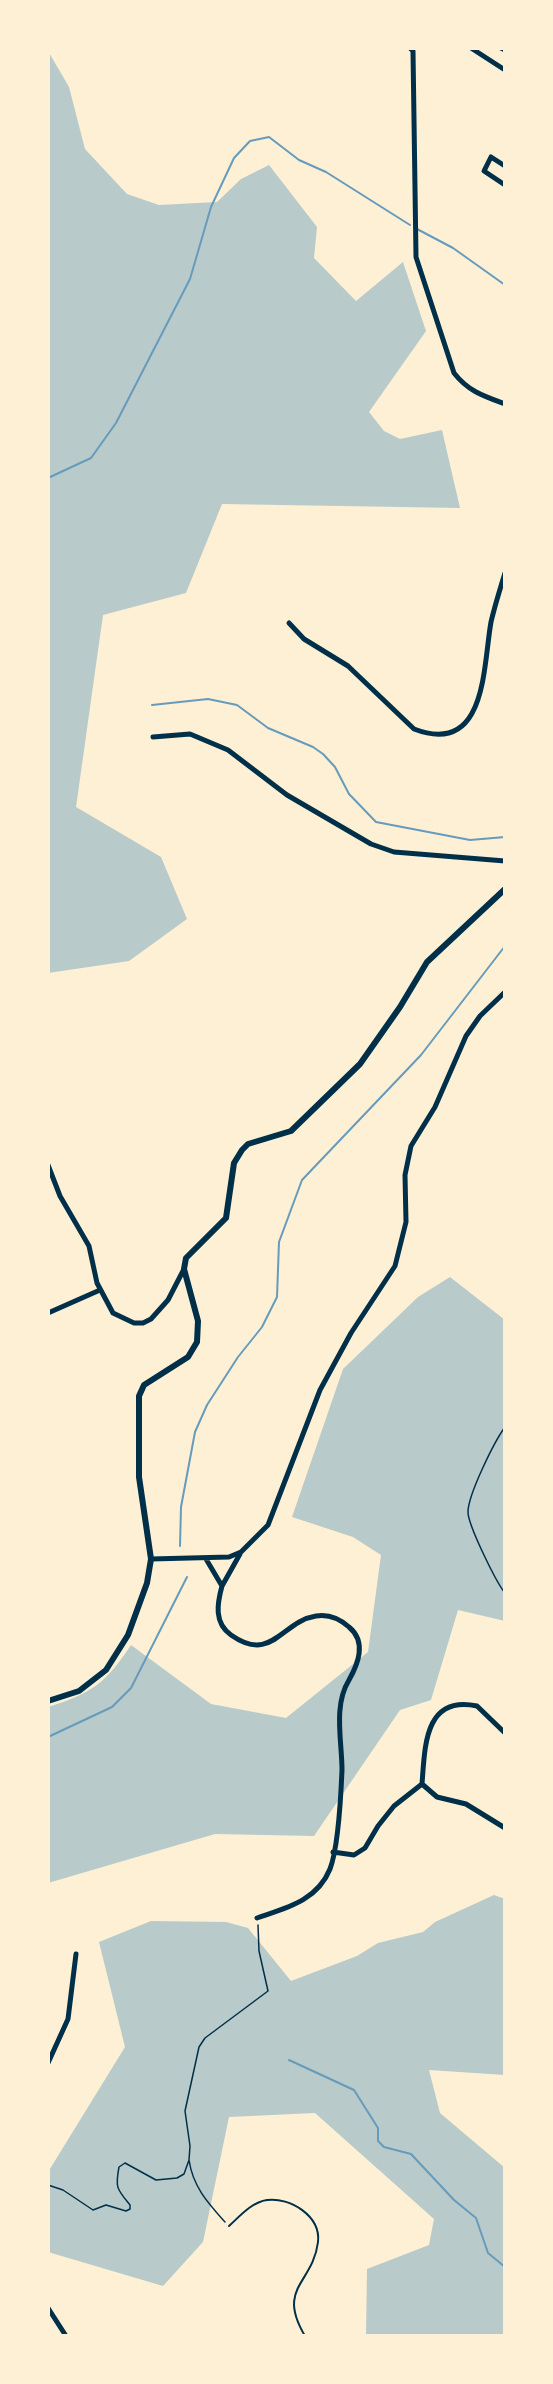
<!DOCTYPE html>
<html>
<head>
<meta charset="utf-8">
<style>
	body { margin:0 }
	#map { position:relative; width:553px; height:2384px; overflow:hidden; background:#fdf0d5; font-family:"Nunito Sans",sans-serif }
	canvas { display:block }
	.frame { position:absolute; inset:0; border:50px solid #fdf0d5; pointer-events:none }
</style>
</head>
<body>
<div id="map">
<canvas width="553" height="2384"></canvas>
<div class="frame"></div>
</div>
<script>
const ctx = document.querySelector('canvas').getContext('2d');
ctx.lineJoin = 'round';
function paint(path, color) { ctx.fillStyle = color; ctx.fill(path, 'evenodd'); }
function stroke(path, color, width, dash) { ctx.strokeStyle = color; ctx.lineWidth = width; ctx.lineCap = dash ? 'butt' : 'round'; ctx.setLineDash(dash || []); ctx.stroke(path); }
paint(new Path2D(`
	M48 51 69 87 85 149 127 194 159 205 217 202 241 179 269 165 317 227 314 258 356 301 403 262 426 331 369 412 384 431 400 439 442 430 460 508 222 504 186 593 103 615 76 807 161 857 187 919 129 961 48 973Z
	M450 1277 505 1320V1621L458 1610 431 1700 400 1710 314 1836 215 1834 48 1883V1707C92 1693 105 1684 131 1645L211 1704 286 1718 368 1652 381 1555 353 1537 292 1517 343 1369 418 1297Z
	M494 1895 505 1899V2075L429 2070 440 2113 505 2168V2336H366L367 2269 429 2245 434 2219 315 2113 229 2117 203 2242 163 2286 48 2252V2172L125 2047 99 1942 151 1921 226 1922 248 1928 291 1981 357 1956 378 1943 423 1932 435 1922Z`), '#b9caca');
stroke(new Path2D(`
	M417 229 453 248 505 285
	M48 478 91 458 116 423 190 279 211 207 234 158 250 141 269 137 299 160 326 172 410 225
	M152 705 208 699 237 705 268 728 313 747 323 754 335 767 349 794 376 822 470 840 505 837
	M180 1546 181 1507 195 1432 207 1405 238 1357 262 1327 277 1297 279 1242 302 1180 421 1055 505 946
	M48 1737 112 1707 131 1688 187 1577
	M289 2060 354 2090 378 2128V2141L384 2147 411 2154 454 2200 476 2218 488 2253 505 2267`), '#669bbc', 2);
stroke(new Path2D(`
	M505 1427C494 1442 468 1495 468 1512 468 1525 496 1582 505 1593
	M189 2160C193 2187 208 2203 225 2222
	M48 2185 63 2190 93 2210 106 2205 126 2211 130 2209V2205C117 2189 115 2188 119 2167L125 2163 156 2180 177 2178 184 2174 189 2160 190 2146 185 2111 199 2047 205 2038 268 1991 259 1951 258 1925`), '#003049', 1.5);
stroke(new Path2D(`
	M229 2226C240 2216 252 2202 267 2200 290 2197 321 2216 318 2242 313 2284 276 2287 305 2336`), '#003049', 2);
stroke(new Path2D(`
	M410 48 413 51 416 257 454 373C468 391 483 396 505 404
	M471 48 505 70
	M501 48 505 50
	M505 166 491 157 484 171 505 185
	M289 623 304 639 348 666 414 729C487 757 483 666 491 622 495 605 500 589 505 573
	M153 737 190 734 228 750 287 795 371 844 394 852 505 861
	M48 1165 60 1196 89 1246 97 1283 113 1313 134 1323H143L151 1319 168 1300 184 1269
	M48 1313 100 1290
	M151 1559 229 1557 241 1552 268 1525 320 1390 351 1333 395 1266 406 1222 405 1175 411 1146 435 1107 466 1036 480 1016 505 992
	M206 1559 222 1586C217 1604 214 1623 231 1635 272 1664 282 1621 316 1616 328 1614 340 1619 349 1627 367 1642 358 1664 349 1680 333 1706 342 1741 342 1770 341 1794 338 1848 330 1869 317 1901 286 1908 257 1918
	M222 1586 240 1554
	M505 1733 477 1706C424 1695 425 1747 422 1784L437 1797 466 1804 505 1828
	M333 1852 354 1855 365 1848 378 1826 394 1806 422 1784
	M48 2063 68 2019 76 1954
	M48 2308 66 2336`), '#003049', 5);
stroke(new Path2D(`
	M48 1701 79 1691 106 1670 128 1635 147 1583 151 1559 139 1477V1396L144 1385 188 1357 197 1342 198 1321 184 1269 186 1258 226 1218 234 1163 242 1150 248 1144 291 1131 360 1064 400 1007 427 962 505 889`), '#003049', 6);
</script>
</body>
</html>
